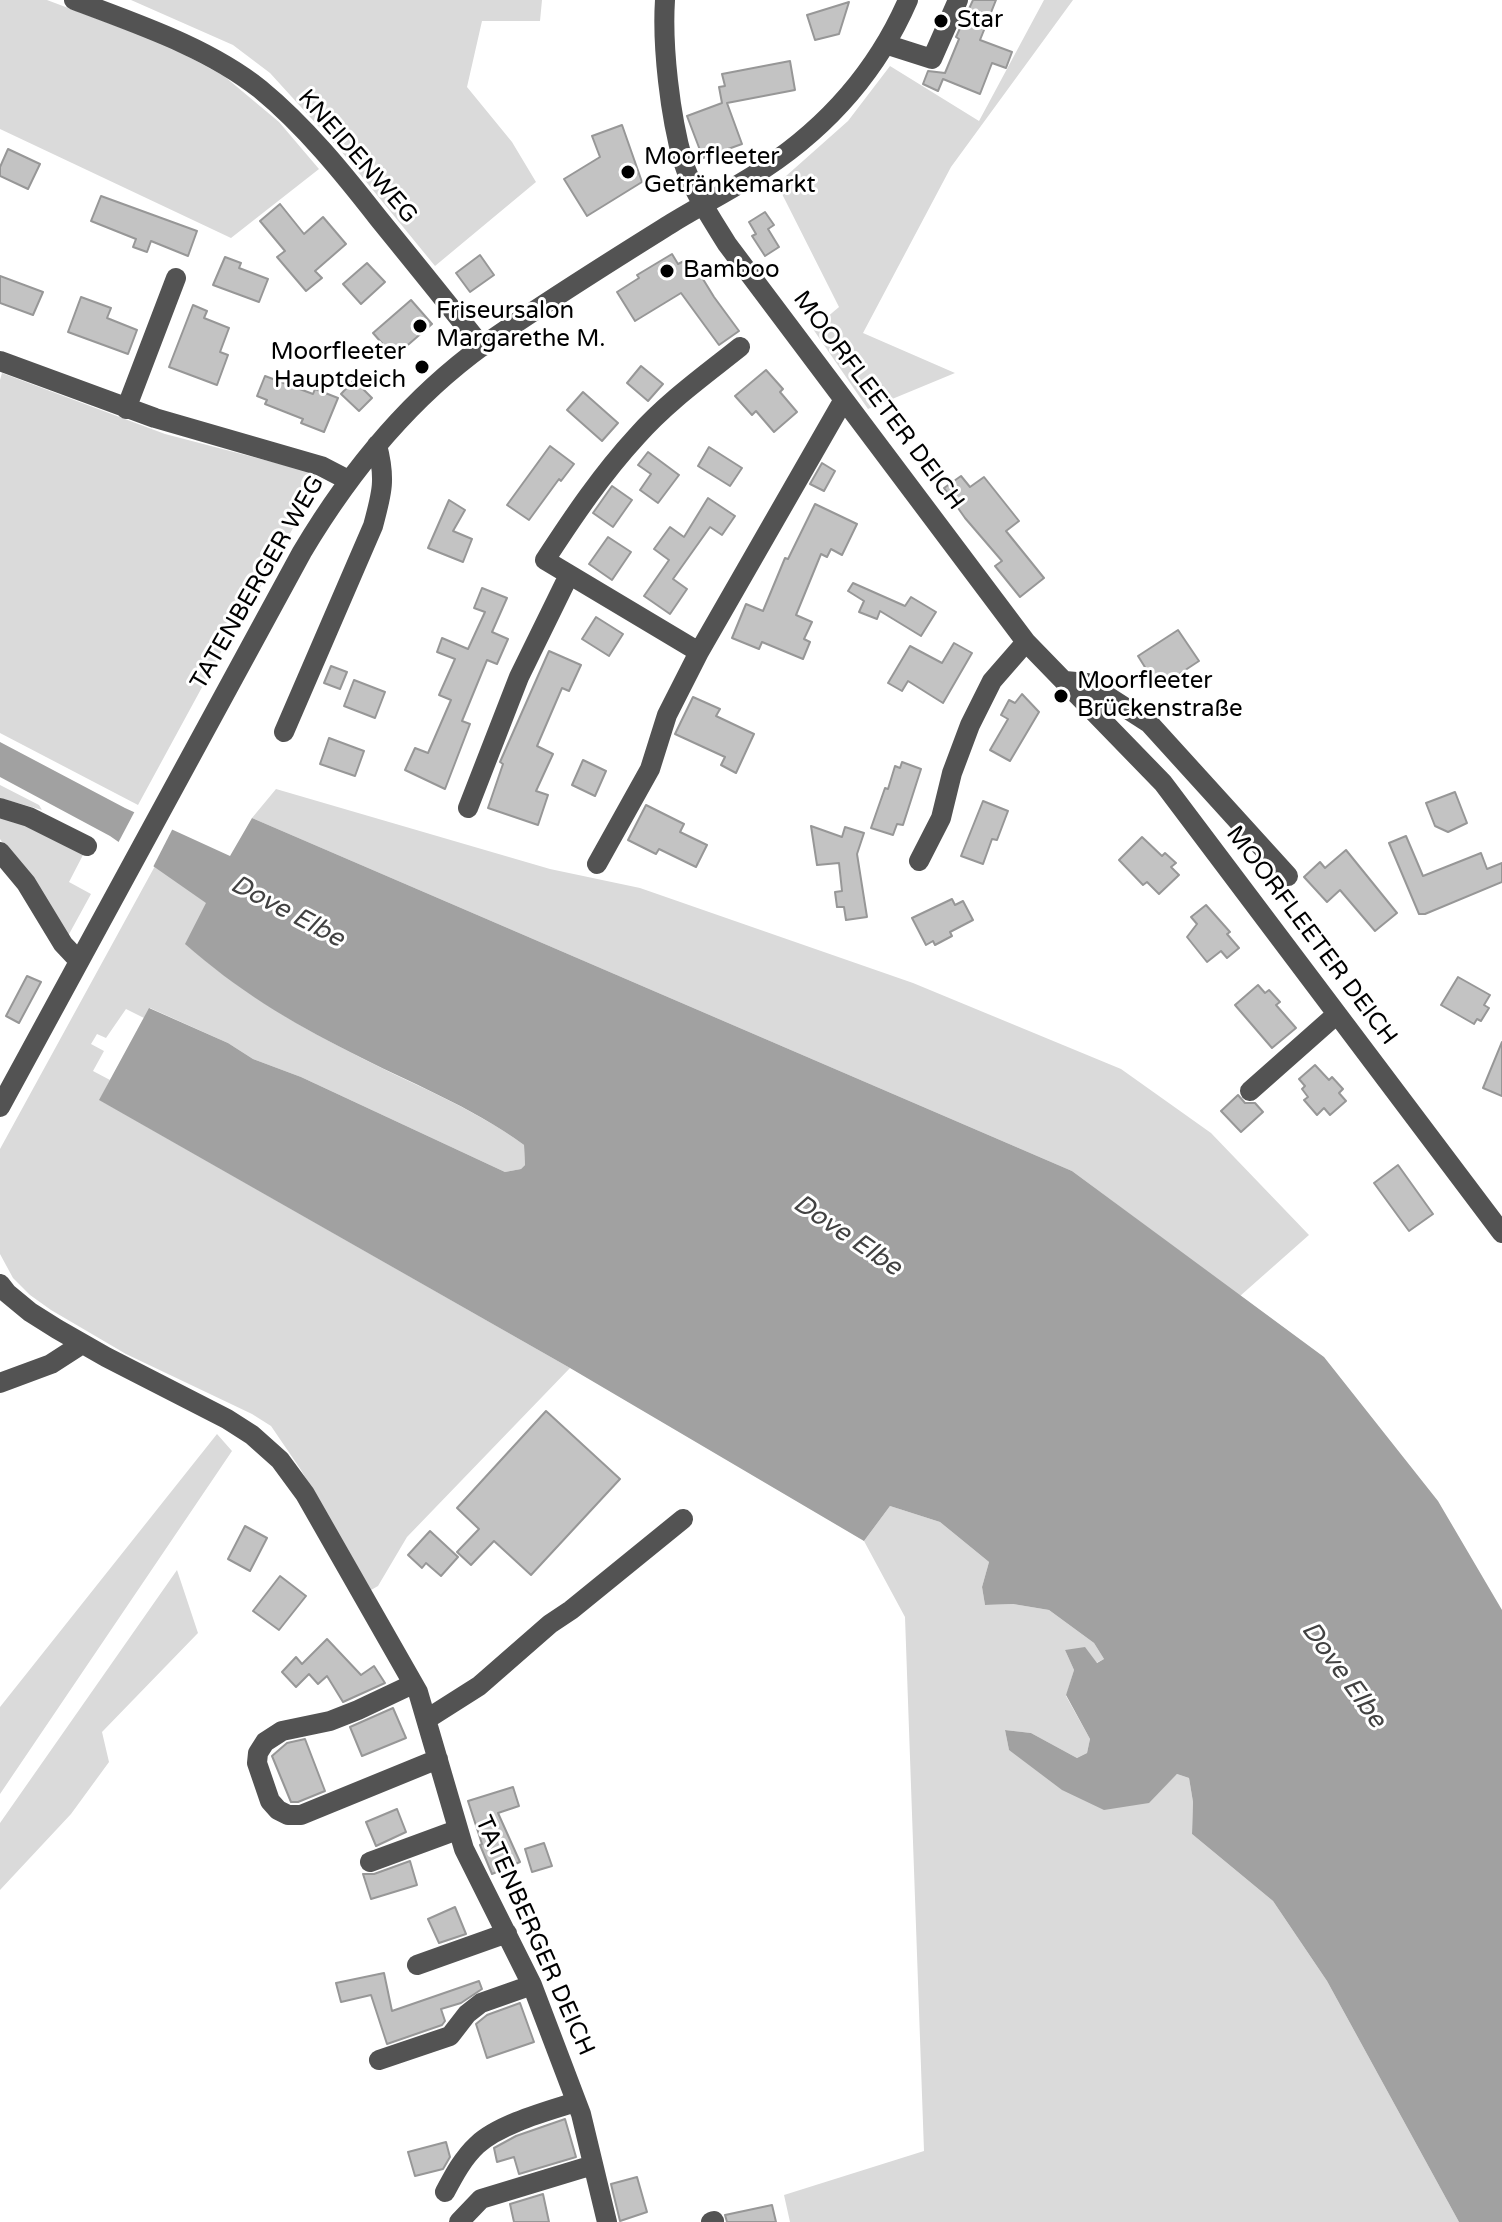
<!DOCTYPE html>
<html>
<head>
<meta charset="utf-8">
<style>
	body { margin:0 }
	canvas { display:block; background:#fff }
</style>
</head>
<body>
<canvas width="1502" height="2222"></canvas>
<script>
const ctx = document.querySelector('canvas').getContext('2d');
ctx.lineJoin = 'round';
function paint(path, color) { ctx.fillStyle = color; ctx.fill(path, 'evenodd'); }
function stroke(path, color, width, dash) { ctx.strokeStyle = color; ctx.lineWidth = width; ctx.lineCap = dash ? 'butt' : 'round'; ctx.setLineDash(dash || []); ctx.stroke(path); }
function drawText(font, color, halo, rows, align = 'center') {
  ctx.font = font + ' "Varela Round",sans-serif'; ctx.lineWidth = 6; ctx.setLineDash([]); ctx.textBaseline = 'middle'; ctx.strokeStyle = halo; ctx.fillStyle = color; for (const [text, x, y, turn = 0] of rows) {
    ctx.save(); ctx.translate(x, y); ctx.rotate((+turn || 0) * Math.PI / 180); ctx.textAlign = isNaN(turn) ? turn : align; if (halo) ctx.strokeText(text, 0, 0); ctx.fillText(text, 0, 0); ctx.restore();
  }
}
paint(new Path2D(`
	M0 0H47L169 46 224 76 279 122 319 169 231 238 0 129Z
	M131 0H542L540 21H482L467 87 512 142 536 182 435 266 341 151 270 73 233 45Z
	M1044 0H1073L951 167 863 333 955 373 868 409 813 329 839 307 777 184 848 121 890 66 979 121Z
	M2 373 165 434 303 470 324 480 303 510 247 611 244 610 138 805 0 733V380Z
	M0 785 39 805 42 810 0 798Z
	M276 789 550 869 640 888 913 983 1121 1069 1211 1133 1309 1235 1240 1296 1072 1171 252 818Z
	M0 815 23 822 83 855 69 882 91 894 68 936 0 839Z
	M155 866 207 903 186 944C235 988 291 1022 350 1052 408 1083 471 1106 524 1145L525 1165 521 1169 505 1172 301 1077 253 1059 228 1043 150 1008 144 1018 126 1009 106 1038 97 1034 91 1044 104 1051 93 1071 110 1080 100 1100 570 1368 407 1537 378 1586 371 1590 301 1470 271 1426 252 1414 126 1354 51 1310 30 1295 13 1278 0 1254V1149Z
	M217 1434 232 1451 0 1794V1707Z
	M890 1506 940 1522 989 1562 982 1587 985 1605 1013 1604 1049 1610 1094 1643 1104 1659 1096 1663 1065 1650 1074 1670 1066 1696 1090 1739 1087 1753 1077 1758 1031 1733 1005 1730 1009 1750 1148 1803 1177 1774 1189 1778 1193 1802 1192 1834 1273 1901 1327 1981 1459 2222H790L784 2195 924 2151 905 1617 864 1541Z
	M177 1570 198 1633 102 1732 109 1762 71 1814 0 1890V1823Z`), '#dadada');
paint(new Path2D(`
	M0 742 125 808 230 856 252 818 1072 1171 1324 1357 1438 1501 1502 1610V2222H1459L1327 1981 1273 1901 1192 1834 1193 1802 1189 1778 1177 1774 1149 1803 1104 1810 1062 1790 1009 1750 1005 1730 1031 1733 1077 1758 1087 1753 1090 1739 1066 1695 1074 1670 1065 1650 1085 1647 1097 1663 1104 1659 1094 1643 1049 1610 1013 1604 985 1605 982 1587 989 1562 940 1522 890 1506 864 1541 570 1368 99 1100 149 1008 228 1043 253 1059 301 1077 505 1172 521 1169 525 1165 524 1145C471 1106 408 1082 350 1052 290 1022 236 989 185 944L206 903 110 836 0 777Z`), '#a1a1a1');
paint(new Path2D(`
	M136 809 174 826 152 869 117 845Z`), '#fff');
const building = new Path2D(`
	M973 0H996L980 40 1012 52 1006 68 992 63 980 94 943 79 938 91 923 84 928 71 945 73 959 39 956 37Z
	M849 2 839 34 815 40 807 15Z
	M790 61 795 90 727 103 742 144 703 158 687 116 722 103 719 87 725 86 722 74Z
	M622 125 642 182 587 216 564 179 600 157 592 136Z
	M8 149 40 164 28 189 0 176V167Z
	M101 196 197 231 188 256 151 241 147 252 133 247 136 239 91 221Z
	M280 204 304 234 323 217 346 244 315 271 322 278 306 291 277 257 285 251 260 221Z
	M765 212 774 225 768 229 779 247 765 256 752 236 756 234 749 222Z
	M672 254 678 264 690 258 714 297 739 331 719 345 681 293 635 321 617 292 639 278 637 275Z
	M480 255 494 275 470 292 456 273Z
	M225 257 241 263 239 268 268 279 259 302 213 285Z
	M367 263 385 282 361 304 343 284Z
	M0 276 43 292 33 315 0 303Z
	M81 297 111 308 107 318 137 330 128 354 68 332Z
	M411 300 432 324 394 357 373 333Z
	M193 305 207 311 204 318 229 328 220 352 228 355 217 385 169 367Z
	M641 366 663 384 648 401 627 383Z
	M766 370 783 389 780 392 797 412 774 432 756 411 752 415 735 396Z
	M265 376 313 394 315 389 338 398 324 432 301 423 303 419 265 404 267 400 257 396Z
	M354 380 372 398 359 411 341 394Z
	M583 392 618 423 602 441 567 410Z
	M550 446 574 464 561 481 559 479 529 520 507 505Z
	M709 447 742 468 730 486 698 466Z
	M648 452 679 475 658 503 640 490 651 474 638 465Z
	M822 463 835 471 824 491 810 484Z
	M961 476 970 487 984 477 1019 521 1006 531 1044 578 1020 597 995 566 1002 561 965 518 944 488Z
	M612 486 632 500 613 527 593 513Z
	M708 498 735 516 722 535 710 527 673 579 687 589 670 614 644 596 669 560 654 549 670 527 684 537Z
	M449 500 465 510 453 531 472 539 463 562 428 548Z
	M815 504 857 524 842 555 831 549 827 557 821 554 796 615 812 622 804 639 810 642 803 659 762 642 759 649 732 638 746 604 763 611 785 558 788 559Z
	M608 537 631 552 612 580 589 564Z
	M853 583 905 606 911 597 936 612 921 636 880 611 877 619 859 612 864 601 848 591Z
	M482 588 507 598 492 632 508 639 497 664 487 660 462 721 470 724 445 789 405 770 415 748 428 753 451 700 439 695 455 659 437 652 442 638 468 649 485 612 474 608Z
	M596 617 623 634 609 656 582 639Z
	M1178 630 1199 661 1158 688 1138 656Z
	M954 643 972 653 943 703 908 681 902 691 888 683 910 646 942 663Z
	M549 651 581 665 569 691 562 688 537 746 553 754 536 791 548 795 538 825 488 808 503 764 500 762Z
	M331 666 347 672 340 689 324 683Z
	M354 680 385 692 375 718 344 706Z
	M1022 694 1039 712 1010 761 990 750 1008 719 1001 715 1009 700 1015 703Z
	M693 697 720 709 716 716 754 734 736 773 721 765 725 757 675 734Z
	M329 738 364 751 355 776 320 764Z
	M583 760 606 771 595 796 572 785Z
	M902 762 921 769 903 825 897 824 893 835 871 828 885 788 888 789 895 766 900 768Z
	M1455 792 1467 823 1448 832 1435 826 1426 803Z
	M983 801 1008 811 997 840 992 839 983 864 961 856Z
	M646 805 684 824 680 832 707 845 696 867 659 849 656 854 628 840Z
	M811 826 842 837 845 827 864 833 857 854 867 917 846 920 844 907H837L835 892 842 891 839 863 817 865Z
	M1406 836 1423 876 1481 853 1487 869 1502 863V882L1425 914H1419L1389 843Z
	M1142 837 1162 856 1165 853 1176 863 1171 867 1179 875 1159 894 1147 882 1143 885 1119 860Z
	M1346 850 1397 913 1375 931 1340 890 1327 902 1304 877 1320 862 1325 868Z
	M952 899 955 905 963 901 973 920 950 932 952 936 935 945 933 941 926 945 912 918Z
	M1206 905 1230 932 1227 934 1239 948 1227 958 1221 951 1207 962 1187 937 1197 924 1191 917Z
	M27 976 41 982 19 1023 6 1016Z
	M1458 977 1490 995 1484 1005 1489 1008 1481 1021 1477 1019 1474 1024 1441 1005Z
	M1258 985 1265 993 1269 990 1280 1002 1276 1005 1296 1028 1272 1048 1235 1005Z
	M1502 1042V1096L1483 1088Z
	M1315 1065 1329 1080 1332 1077 1343 1089 1339 1093 1346 1101 1330 1115 1324 1108 1317 1115 1304 1100 1308 1097 1302 1089 1305 1086 1299 1079Z
	M1238 1095 1245 1103H1255L1263 1112 1241 1132 1221 1111Z
	M1398 1165 1433 1214 1409 1231 1374 1183Z
	M546 1411 620 1479 531 1575 494 1541 471 1565 457 1552 479 1529 457 1508Z
	M245 1526 267 1538 250 1571 228 1559Z
	M430 1531 458 1557 441 1576 426 1563 422 1568 408 1555Z
	M280 1576 306 1596 279 1630 253 1611Z
	M327 1639 361 1675 374 1666 385 1683 343 1702 327 1676 318 1684 309 1674 296 1687 282 1672 296 1657 302 1664Z
	M393 1708 406 1738 362 1756 350 1727Z
	M305 1739 325 1791 298 1802H291L272 1756 287 1743Z
	M513 1787 519 1806 498 1813 520 1862 492 1874 480 1845 482 1844 468 1801Z
	M397 1809 406 1832 376 1846 366 1822Z
	M544 1843 552 1866 532 1872 525 1849Z
	M410 1861 417 1885 371 1899 363 1874H374Z
	M455 1907 466 1934 439 1943 428 1919Z
	M384 1973 392 2011 479 1981 482 1989 461 2003 441 2009 445 2021 442 2025 387 2044 371 1995 341 2002 336 1983Z
	M520 2003 534 2042 487 2058 476 2024 487 2015Z
	M565 2119 576 2157 519 2174 514 2157 497 2162 494 2148 516 2136Z
	M446 2142 450 2157 443 2169 415 2176 408 2152Z
	M637 2177 647 2212 620 2221 611 2184Z
	M543 2194 549 2222H514L510 2204Z
	M772 2205 776 2222H727L725 2215Z`);
paint(building, '#c3c3c3');
stroke(building, '#979797', 2);
stroke(new Path2D(`
	M74 0C137 24 207 47 260 89 305 126 343 173 379 219 414 262 448 304 482 347
	M665 0C662 46 670 116 683 161 692 190 711 218 727 244L1026 642 1163 783 1502 1233
	M885 44 932 59 958 0
	M0 361 155 418 321 466 348 480
	M126 409 176 278
	M699 652 545 560C573 517 602 474 637 436 667 402 705 375 740 347
	M1065 681 1087 683 1149 723 1288 876
	M284 732 373 526C382 493 386 479 377 445
	M0 808 29 817 87 846
	M468 808 519 677 569 575
	M0 852 26 883 63 944 79 961
	M919 861 941 818 952 773 970 725 992 681 1026 642
	M597 864 650 769 667 715 699 652 843 401
	M1250 1091 1337 1014
	M0 1107 302 552C349 473 408 400 484 345 545 302 608 263 672 223 703 204 735 188 765 168 828 126 878 69 908 0
	M0 1284 7 1293 30 1312 57 1329 106 1357 227 1419 252 1435 280 1460 305 1494 418 1692 464 1849 532 1985 581 2114 607 2222
	M0 1383 51 1364 82 1344
	M413 1684 358 1710 330 1721 282 1731 265 1742 258 1753 257 1763 270 1801 278 1810 288 1815H301L438 1759
	M427 1719 479 1686 550 1624 571 1610 683 1519
	M370 1862 457 1830
	M417 1965 507 1933
	M379 2060 450 2036 467 2014 481 2003 532 1985
	M445 2192C454 2175 463 2158 477 2145 499 2124 548 2111 576 2102
	M459 2222 481 2199 593 2165
	M711 2222 714 2221`), '#535353', 20);
for (const [x, y, r, color] of [
	[941,21,8,"#000"],
	[628,172,8,"#000"],
	[667,271,8,"#000"],
	[420,326,8,"#000"],
	[422,367,8,"#000"],
	[1061,696,8,"#000"]
]) { const dot = new Path2D(); dot.arc(x, y, r, 0, 2 * Math.PI); ctx.fillStyle = color; ctx.fill(dot); stroke(dot, '#fff', 3); }
drawText('24px', '#000', '#fff', [
	["Star",957,21],
	["Moorfleeter",644,158],
	["Getränkemarkt",644,186],
	["Bamboo",683,271],
	["Friseursalon",436,312],
	["Margarethe M.",436,340],
	["Moorfleeter",406,353,"right"],
	["Hauptdeich",406,381,"right"],
	["Moorfleeter",1077,682],
	["Brückenstraße",1077,710]
], 'left');
drawText('24px', '#000', '#fff', [
	["KNEIDENWEG",357,157,49],
	["MOORFLEETER DEICH",878,401,53],
	["TATENBERGER WEG",258,583,-60],
	["MOORFLEETER DEICH",1311,936,53],
	["TATENBERGER DEICH",534,1936,66]
]);
drawText('italic 26px', '#424242', '#fff', [
	["Dove Elbe",287,912,28],
	["Dove Elbe",847,1236,34],
	["Dove Elbe",1343,1675,54]
]);
</script>
</body>
</html>
